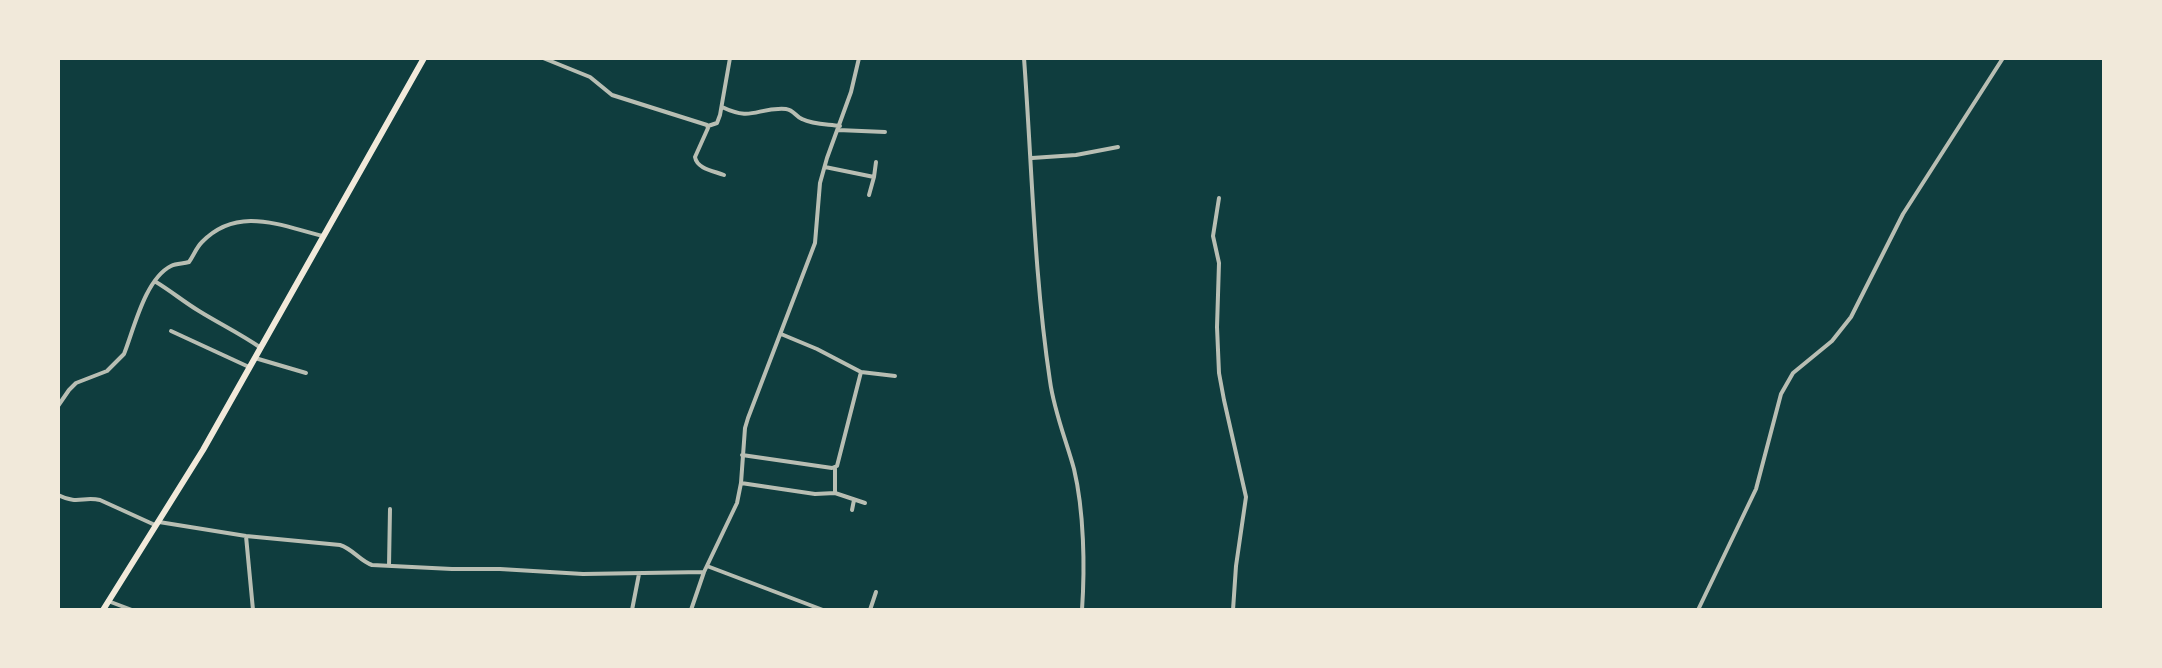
<!DOCTYPE html>
<html>
<head>
<meta charset="utf-8">
<style>
	body { margin:0 }
	#map { position:relative; width:2162px; height:668px; overflow:hidden; background:#0f3d3e; font-family:Roboto,sans-serif }
	canvas { display:block }
	.frame { position:absolute; inset:0; border:60px solid #f1e9da; pointer-events:none }
</style>
</head>
<body>
<div id="map">
<canvas width="2162" height="668"></canvas>
<div class="frame"></div>
</div>
<script>
const ctx = document.querySelector('canvas').getContext('2d');
ctx.lineJoin = 'round';
function stroke(path, color, width, dash) { ctx.strokeStyle = color; ctx.lineWidth = width; ctx.lineCap = dash ? 'butt' : 'round'; ctx.setLineDash(dash || []); ctx.stroke(path); }
stroke(new Path2D(`
	M543 58 590 77 612 95 707 125 708 128 695 157C697 169 714 171 724 175
	M1024 58C1032 166 1034 275 1050 381 1054 411 1066 440 1074 469 1084 511 1085 567 1082 610
	M722 107C753 122 756 107 786 109 794 110 796 117 802 119 814 125 828 124 840 126
	M708 126 717 123 720 115 730 58
	M838 130 885 132
	M1032 158 1076 155 1118 147
	M825 167 874 177 869 195
	M874 177 876 162
	M1219 198 1213 236 1219 263 1217 327 1219 373 1224 400 1246 497 1236 566 1233 610
	M156 282C171 291 184 302 199 311 220 324 241 334 261 348
	M171 331 249 367
	M255 358 306 373
	M861 372 895 376
	M58 406 69 390 76 383 107 371 124 354C134 329 145 279 171 266 177 263 183 264 189 262 194 255 196 248 202 242 238 205 281 226 323 236
	M742 455 832 468 837 466 861 372 817 349 781 334
	M835 468V493L865 503
	M741 483 815 494 835 493
	M58 495C78 505 83 496 100 500L155 525
	M852 510 854 500
	M159 522 246 536 340 545C353 549 360 561 372 565L452 569H500L583 574 704 572
	M246 536 253 610
	M389 566 390 509
	M707 566 823 610
	M108 601 132 610
	M632 610 639 574
	M691 610 704 572 737 503 741 483 745 428 748 418 815 243 820 183 827 158 851 92 859 58
	M870 610 876 592
	M1698 610 1756 489 1781 394 1793 373 1832 341 1851 317 1903 214 2003 58`), '#b8beb3', 4);
stroke(new Path2D(`
	M103 610 203 450 424 58`), '#f1e9da', 6);
</script>
</body>
</html>
